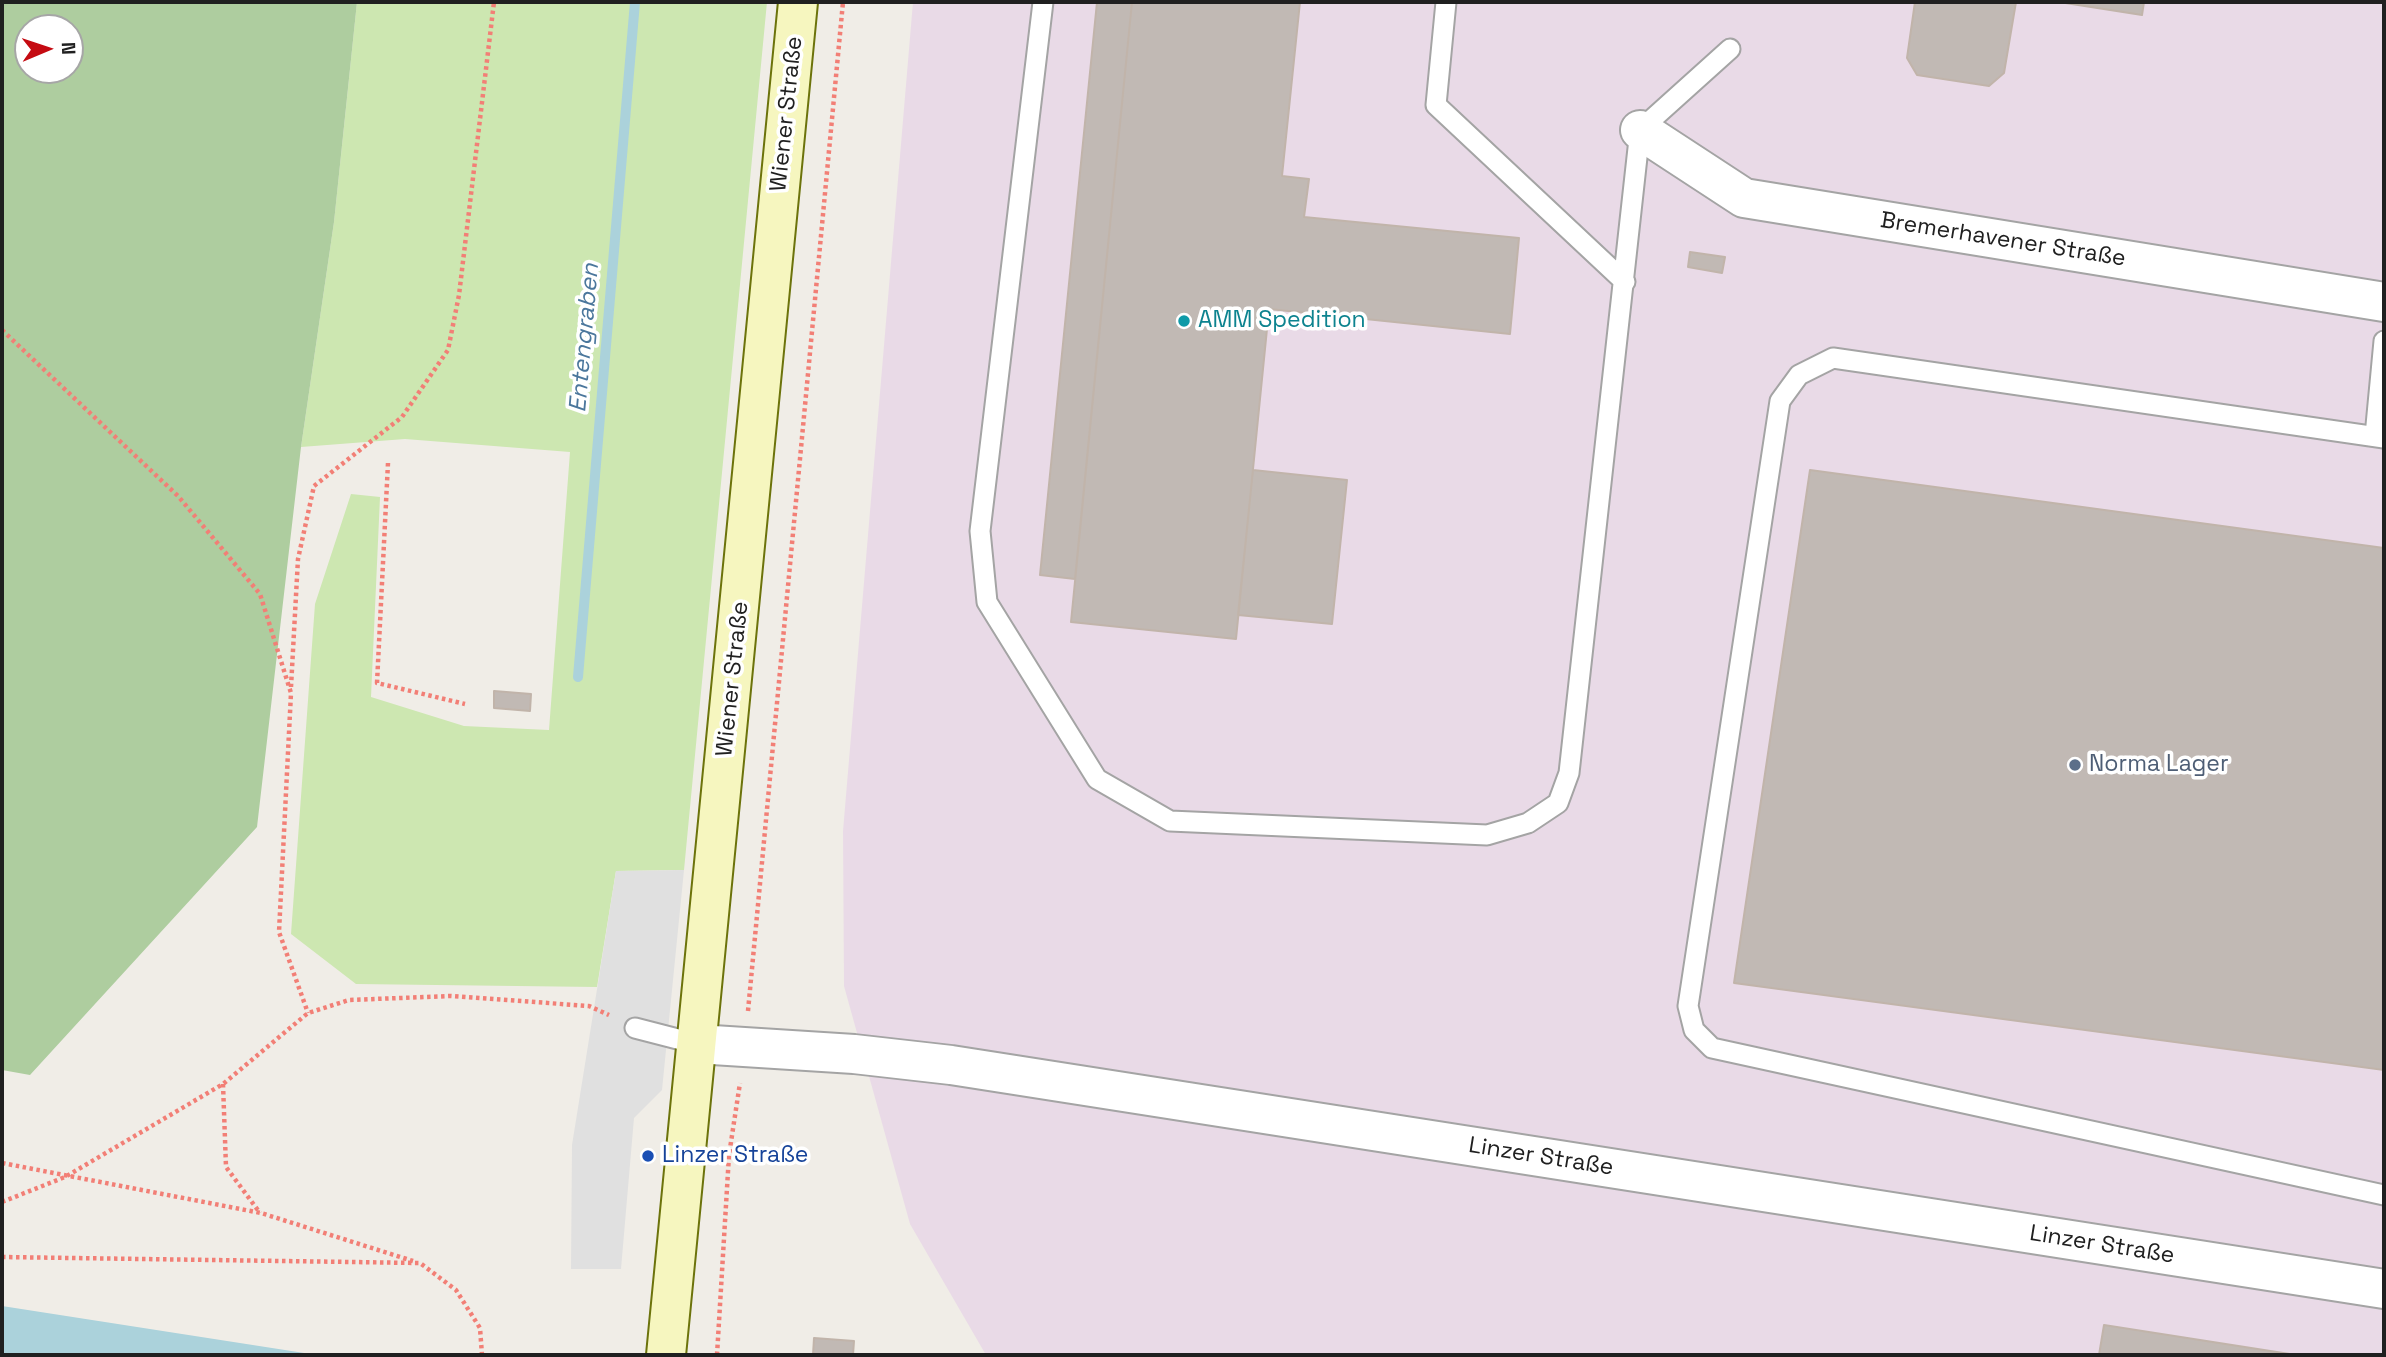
<!DOCTYPE html>
<html>
<head>
<meta charset="utf-8">
<style>
	body { margin:0 }
	#map { position:relative; width:2386px; height:1357px; overflow:hidden; background:#f0ede7; font-family:"Space Grotesk",sans-serif }
	canvas { display:block }
	.frame { position:absolute; inset:0; border:4px solid #202020; pointer-events:none }
	.north { position:absolute; left:14px; top:14px; width:70px; height:70px; box-sizing:border-box; background:#fff; border:2px solid #a6a6a6; border-radius:50%; rotate:88deg; font-size:19px; font-weight:700; line-height:28px; text-align:center; color:#202020 }
	.north::after { content:''; display:block; margin:auto; width:24px; height:32px; background:#c50b12; clip-path:polygon(50% 0,100% 100%,50% 72%,0 100%) }
</style>
</head>
<body>
<div id="map">
<canvas width="2386" height="1357"></canvas>
<div class="frame"></div>
<div class="north">N</div>
</div>
<script>
const ctx = document.querySelector('canvas').getContext('2d');
ctx.lineJoin = 'round';
function paint(path, color) { ctx.fillStyle = color; ctx.fill(path, 'evenodd'); }
function stroke(path, color, width, dash) { ctx.strokeStyle = color; ctx.lineWidth = width; ctx.lineCap = dash ? 'butt' : 'round'; ctx.setLineDash(dash || []); ctx.stroke(path); }
function drawText(font, color, halo, rows, align = 'center') {
  ctx.font = font + ' "Space Grotesk",sans-serif'; ctx.lineWidth = 7; ctx.setLineDash([]); ctx.textBaseline = 'middle'; ctx.strokeStyle = halo; ctx.fillStyle = color; for (const [text, x, y, turn = 0] of rows) {
    ctx.save(); ctx.translate(x, y); ctx.rotate((+turn || 0) * Math.PI / 180); ctx.textAlign = isNaN(turn) ? turn : align; if (halo) ctx.strokeText(text, 0, 0); ctx.fillText(text, 0, 0); ctx.restore();
  }
}
paint(new Path2D(`
	M913 2H2384V1355H986L910 1224 844 986 843 831Z`), '#e9dae7');
paint(new Path2D(`
	M357 2H767L684 870 616 871 597 987 356 984 291 934 315 604 351 494 380 497 371 697 464 726 549 730 570 452 405 439 301 447 334 222Z`), '#cde7b1');
paint(new Path2D(`
	M2 2H357L334 222 301 447 257 827 30 1075 2 1070ZM28 28H70V70H28Z`), '#aecd9f');
paint(new Path2D(`
	M684 870 662 1090 634 1118 621 1269H571L572 1145 616 871Z`), '#e0e0e0');
paint(new Path2D(`
	M2 1306 317 1355H2Z`), '#abd2db');
stroke(new Path2D(`
	M578 677 635 2`), '#abd2db', 10);
const building = new Path2D(`
	M1097 2H1132L1075 579 1040 575Z
	M1132 2H1300L1282 176 1309 179 1304 217 1519 238 1510 334 1269 309 1236 639 1071 622Z
	M1915 2H2016L2004 73 1989 86 1917 75 1907 58Z
	M2059 2H2144L2142 15Z
	M1690 252 1725 257 1722 273 1688 267Z
	M1253 470 1347 480 1332 624 1238 615Z
	M1810 470 2384 548V1070L1734 983Z
	M494 691 531 694 530 711 494 708Z
	M2104 1325 2296 1355H2099Z
	M814 1338 854 1341 853 1355H813Z`);
paint(building, '#c1b9b4');
stroke(building, '#c1b4aa', 2);
const lane = new Path2D(`
	M1043 2 980 531 987 602 1097 779 1170 821 1487 835 1528 823 1558 803 1569 773 1640 130 1730 49
	M1446 2 1436 105 1625 282
	M2375 436 2384 341
	M2384 438 1833 358 1799 375 1780 401 1688 1006 1694 1030 1712 1048 2384 1195
	M635 1028 697 1044`);
const street = new Path2D(`
	M1640 130 1744 198 2384 302
	M697 1044 854 1054 951 1065 2384 1289`);
const secondary = new Path2D(`
	M666 1355 798 2`);
stroke(lane, '#a4a4a4', 23);
stroke(street, '#a4a4a4', 42);
stroke(secondary, '#6c730b', 42);
stroke(new Path2D(`
	M2 330 178 496 260 594 291 693 279 932 308 1013
	M388 463 377 683 465 704
	M291 687 298 559 314 486 402 417 448 350 459 295 494 2
	M748 1011 843 2
	M223 1084 226 1167 260 1213
	M2 1163 261 1213 413 1261
	M2 1202 65 1177 223 1084 308 1013 349 1000 451 996 589 1006 609 1015
	M2 1257 420 1263 456 1290 480 1328 482 1355
	M717 1355 729 1155 740 1083`), '#f27f76', 4.5, [3.5, 3.5]);
stroke(lane, '#fff', 19);
stroke(street, '#fff', 38);
stroke(secondary, '#f6f6bf', 38);
for (const [x, y, r, color] of [
	[1184,321,7,"#0f9aa8"],
	[2075,765,7,"#5c6f8a"],
	[648,1156,7,"#1a4fb4"]
]) { const dot = new Path2D(); dot.arc(x, y, r, 0, 2 * Math.PI); ctx.fillStyle = color; ctx.fill(dot); stroke(dot, '#fff', 2.5); }
drawText('23px', '#202020', '#fff', [
	["Wiener Straße",787,114,-84],
	["Bremerhavener Straße",2003,240,9],
	["Wiener Straße",733,679,-84],
	["Linzer Straße",1541,1157,9],
	["Linzer Straße",2102,1245,9]
]);
drawText('23px', '#0d838f', '#fff', [
	["AMM Spedition",1198,321]
], 'left');
drawText('23px', '#4e5e75', '#fff', [
	["Norma Lager",2089,765]
], 'left');
drawText('23px', '#164399', '#fff', [
	["Linzer Straße",662,1156]
], 'left');
drawText('italic 24px', '#4b779c', '#fff', [
	["Entengraben",585,338,-85]
]);
</script>
</body>
</html>
